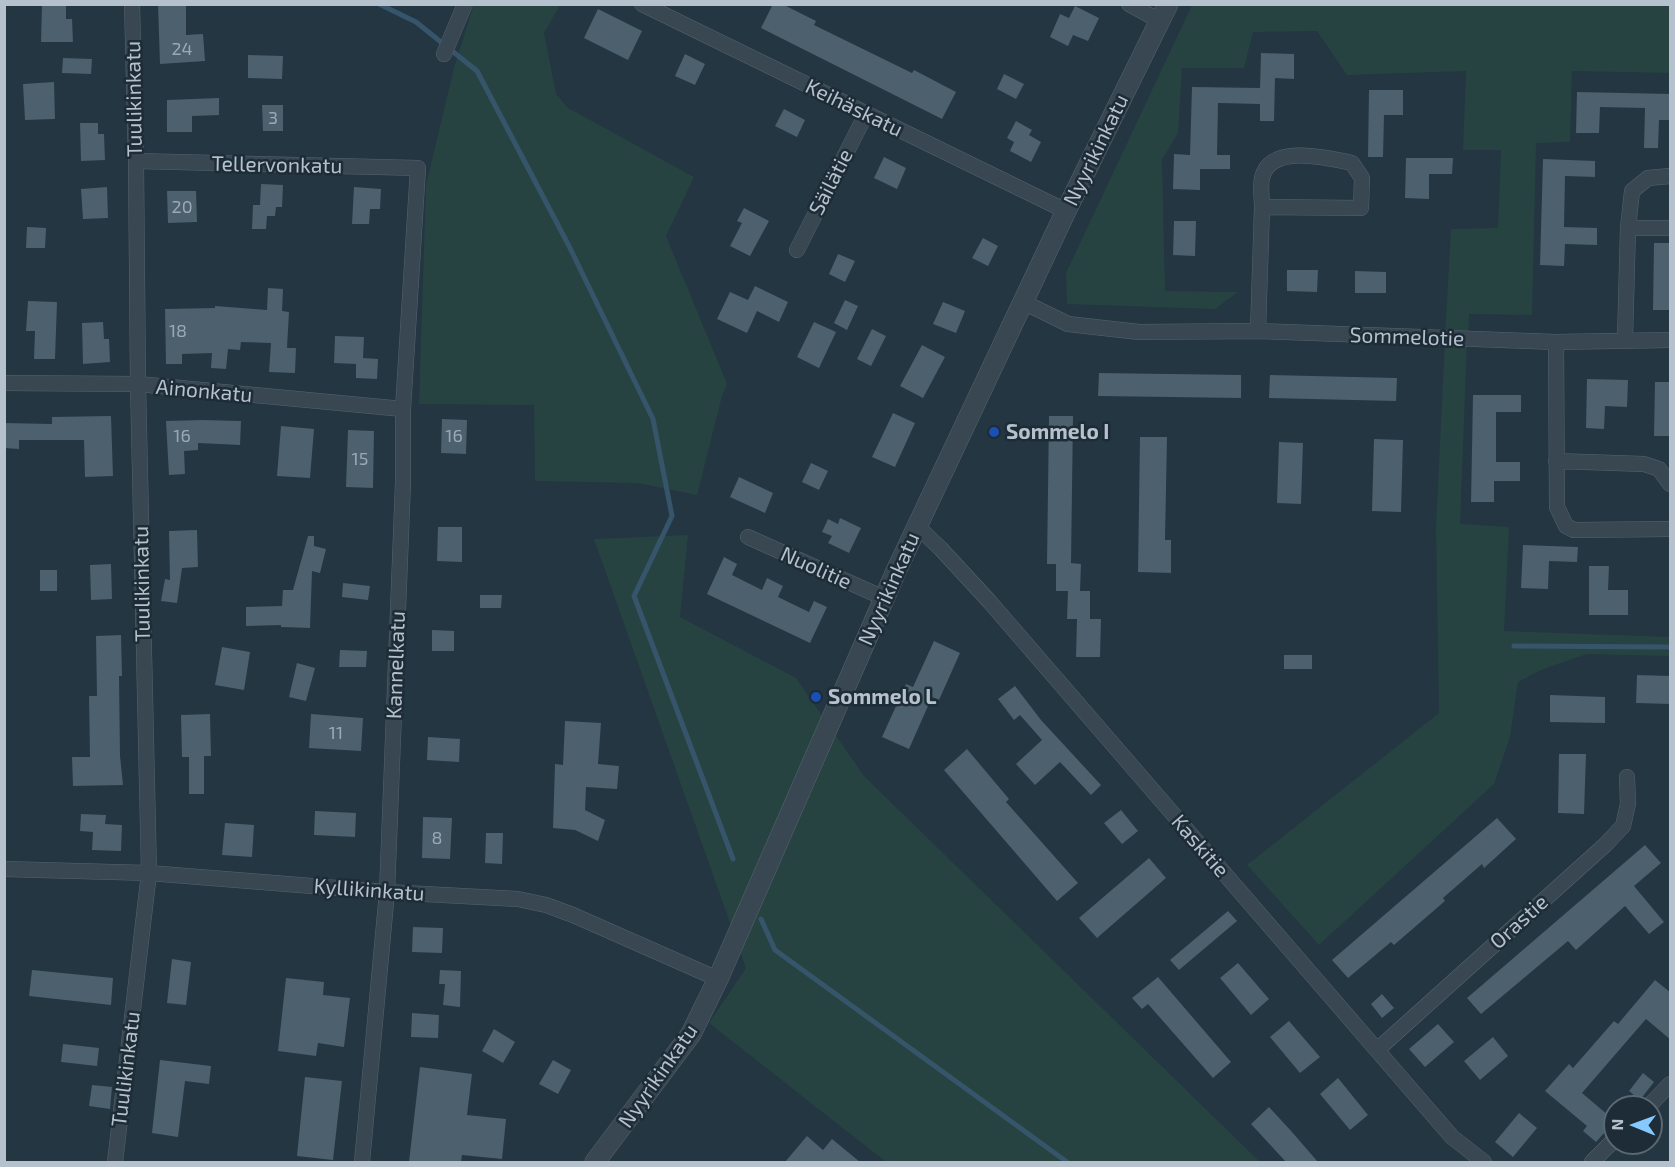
<!DOCTYPE html>
<html>
<head>
<meta charset="utf-8">
<style>
	body { margin:0 }
	#map { position:relative; width:1675px; height:1167px; overflow:hidden; background:#233642; font-family:"Exo 2",sans-serif }
	canvas { display:block }
	.frame { position:absolute; inset:0; border:6px solid #b5c1cc; pointer-events:none }
	.north { position:absolute; left:1603px; top:1095px; width:60px; height:60px; box-sizing:border-box; background:#1d2c37; border:2px solid #5a6873; border-radius:50%; rotate:271deg; font-size:16px; font-weight:700; line-height:24px; text-align:center; color:#b5c1cc }
	.north::after { content:''; display:block; margin:auto; width:21px; height:27px; background:#86c9ff; clip-path:polygon(50% 0,100% 100%,50% 72%,0 100%) }
</style>
</head>
<body>
<div id="map">
<canvas width="1675" height="1167"></canvas>
<div class="frame"></div>
<div class="north">N</div>
</div>
<script>
const ctx = document.querySelector('canvas').getContext('2d');
ctx.lineJoin = 'round';
function paint(path, color) { ctx.fillStyle = color; ctx.fill(path, 'evenodd'); }
function stroke(path, color, width, dash) { ctx.strokeStyle = color; ctx.lineWidth = width; ctx.lineCap = dash ? 'butt' : 'round'; ctx.setLineDash(dash || []); ctx.stroke(path); }
function drawText(font, color, halo, rows, align = 'center') {
  ctx.font = font + ' "Exo 2",sans-serif'; ctx.lineWidth = 5; ctx.setLineDash([]); ctx.textBaseline = 'middle'; ctx.strokeStyle = halo; ctx.fillStyle = color; for (const [text, x, y, turn = 0] of rows) {
    ctx.save(); ctx.translate(x, y); ctx.rotate((+turn || 0) * Math.PI / 180); ctx.textAlign = isNaN(turn) ? turn : align; if (halo) ctx.strokeText(text, 0, 0); ctx.fillText(text, 0, 0); ctx.restore();
  }
}
paint(new Path2D(`
	M474 4 560 5 544 33 556 94 568 108 694 177 666 236 727 384 722 396 697 495 638 483 535 481 534 405 419 404 426 185 454 68Z
	M1192 5H1670V73L1572 71 1570 142 1536 143 1532 315 1469 314 1468 336 1445 335 1451 229 1498 228 1501 150H1463L1466 71 1347 75 1317 31 1253 32 1244 68H1182L1178 133 1162 160 1165 291 1238 292 1215 309 1067 304 1066 273Z
	M1445 340 1467 342 1460 524 1509 527 1504 631 1670 637V656L1587 654 1543 669 1518 682 1510 737 1494 784 1319 945 1247 865 1439 713 1436 527Z
	M688 535 680 617 796 678 864 776 1260 1162H886L709 1023 746 968 594 539Z`), '#264341');
stroke(new Path2D(`
	M379 4 416 22 477 71 569 246 653 419 672 516 634 596 733 859
	M1514 646 1670 647
	M761 919 775 950 1067 1162`), '#36556a', 5);
paint(new Path2D(`
	M42 4H66V19H72L73 42H41Z
	M158 4H186V35L203 34 205 61 160 64Z
	M773 4H782L816 21 814 25 912 73 914 70 956 92 942 119 761 28Z
	M1075 6 1099 18 1088 41 1073 35 1068 46 1050 37 1060 14 1069 18Z
	M598 9 642 31 628 60 584 38Z
	M1261 53 1294 54V79L1275 78 1274 121H1260V104L1218 103 1217 155H1230V169H1200V190L1173 189 1174 154 1190 155 1192 87 1260 88Z
	M685 54 705 64 695 85 675 76Z
	M248 55 283 56 282 79 248 78Z
	M63 58 92 59 91 74 62 73Z
	M1004 74 1024 84 1016 99 997 89Z
	M54 82 55 119 25 120 23 84Z
	M1369 90H1403V115H1384L1383 157H1368Z
	M1577 92 1671 94V120H1659L1658 148H1644L1645 108 1600 107 1599 133H1576Z
	M219 98V115L192 116V132H167V100Z
	M262 105H283V131H263Z
	M784 109 805 120 797 137 775 126Z
	M1016 121 1032 130 1029 135 1041 142 1031 162 1010 151 1014 142 1007 138Z
	M80 123H98V134H104L105 160 81 161Z
	M884 157 906 168 897 189 874 178Z
	M1406 158H1453L1452 174H1429V199L1405 198Z
	M1543 159 1595 161V177L1565 176 1564 227 1597 228V245L1565 244 1564 266 1540 265Z
	M261 184 283 185 282 207H276L275 216H267L266 229H252L253 205H260Z
	M107 187 108 218 83 219 81 189Z
	M354 187 381 189 380 209H370L369 224H352Z
	M167 191H196L197 222 168 223Z
	M744 208 769 221 750 256 730 246 742 223 737 221Z
	M1174 221H1196L1195 256 1173 255Z
	M27 227 46 228 45 248H26Z
	M983 238 998 246 988 266 972 258Z
	M1654 243H1671V310H1653Z
	M838 254 855 261 845 282 829 274Z
	M1287 270H1318L1317 292 1287 291Z
	M1355 271 1386 272V293H1355Z
	M755 286 788 302 779 322 757 311 747 333 717 319 730 292 748 300Z
	M268 288 283 289 282 311 289 312 287 348H296L295 373 269 372 271 343 241 342 240 350 228 349 226 369 211 368 212 353 182 354V364H166L165 309 215 308V306L267 310Z
	M845 300 858 306 847 330 834 323Z
	M28 301 57 302 55 359H34L35 331H26Z
	M943 302 965 311 956 333 933 324Z
	M103 322 104 339H109L110 362 83 364 82 323Z
	M814 322 836 332 819 368 797 357Z
	M872 329 886 336 871 366 857 359Z
	M335 336 364 337 363 358 378 359 377 379 356 378V364L334 363Z
	M922 345 945 357 923 398 900 386Z
	M1099 373 1241 375V398L1098 396Z
	M1270 375 1397 378 1396 401 1269 398Z
	M1587 379 1628 380 1627 407 1605 406 1604 429 1586 428Z
	M1655 382H1671L1670 436H1654Z
	M1473 395H1521V412H1496V462H1520V481H1494V502H1471Z
	M893 413 915 423 895 467 872 457Z
	M111 416 113 476 85 477 84 440H19V449L4 448V423L52 424V417Z
	M1049 416H1073L1071 563 1081 564 1080 591H1090V619H1101L1100 657H1076L1077 619H1067L1068 591H1056V564H1047Z
	M442 419 467 420 466 454 441 453Z
	M202 420 241 421 240 445 198 443V450L184 451 185 474 169 475 166 421Z
	M281 426 314 429 310 478 277 476Z
	M348 430 374 431 373 488 346 487Z
	M1140 437H1167L1165 540H1171V573L1138 572Z
	M1374 439 1403 440 1401 512 1372 511Z
	M1279 442 1303 443 1301 504 1277 503Z
	M811 463 828 471 819 490 802 482Z
	M739 477 773 493 765 513 730 497Z
	M840 518 861 528 849 553 828 543 832 536 822 532 828 519 838 524Z
	M438 527H462V562L437 561Z
	M197 530 198 567 182 568 177 603 161 601 165 579 170 580 169 531Z
	M308 536H314V546L326 549 320 573 312 571 310 628 281 627V625L246 626V607L282 606 283 590H293Z
	M1523 545 1578 547 1577 562 1549 561 1548 589 1521 588Z
	M724 557 737 564 732 575 762 590 767 578 783 586 778 597 809 612 814 601 827 607 810 643 707 594Z
	M111 564 112 599 91 600 90 565Z
	M1589 566H1609L1608 590H1628V615H1589Z
	M40 570H57V591H40Z
	M343 583 370 586 368 600 342 597Z
	M480 595H502L501 608H480Z
	M432 630 454 631V651H432Z
	M121 635 122 676H119L120 756 123 785 73 786 72 757H90L89 696H97L96 636Z
	M934 641 960 653 939 700 932 697 909 749 882 737 906 684 913 687Z
	M222 647 250 652 244 690 215 685Z
	M340 650 367 651 366 667H339Z
	M1284 655H1312V669H1284Z
	M297 663 315 668 306 701 289 697Z
	M1637 675 1671 676V704L1636 703Z
	M1015 686 1041 720 1101 785 1091 795 1060 762 1035 785 1016 764 1042 740 1020 715 1014 720 998 699Z
	M1550 695 1605 697V723L1550 722Z
	M210 714 211 756H204V794H189V757H182L181 715Z
	M311 714 363 718 361 751 309 748Z
	M565 721 601 723 598 764 619 766 617 789 586 787 585 810 605 820 598 841 575 830 553 828 555 764 563 765Z
	M428 737 460 739 459 762 427 760Z
	M967 749 1009 799 1006 802 1078 883 1057 901 944 770Z
	M1559 754H1586L1584 814 1558 813Z
	M1121 810 1138 831 1122 844 1104 823Z
	M315 811 356 813 355 837 314 835Z
	M81 814 106 815 105 824 122 825 121 851 92 850 93 832 80 831Z
	M423 817 452 818 450 859 422 858Z
	M1497 818 1516 839 1484 868 1482 864 1443 898 1445 901 1394 945 1391 942 1348 978 1332 960Z
	M225 823 254 825 252 857 222 855Z
	M486 833H503L502 864 485 863Z
	M1645 845 1661 863 1634 886 1664 922 1649 934 1625 906 1576 950 1568 941 1481 1014 1467 998Z
	M1149 858 1166 878 1097 938 1079 918Z
	M1228 911 1237 921 1179 970 1170 960Z
	M413 927 443 928 442 953 412 952Z
	M172 959 191 962 186 1005 167 1003Z
	M1238 963 1269 999 1251 1015 1220 978Z
	M32 970 113 978 111 1005 29 996Z
	M440 970 461 971 460 1007 443 1005 445 984H439Z
	M1158 977 1231 1062 1213 1078 1148 1004 1142 1009 1132 998Z
	M286 978 324 982 323 995 350 998 344 1047 318 1043 316 1056 278 1051Z
	M1655 980 1671 993V1040L1646 1019 1582 1093 1615 1121 1596 1142 1583 1131 1587 1126 1545 1091 1569 1064 1573 1068 1614 1021 1618 1024Z
	M1382 994 1394 1008 1382 1018 1371 1004Z
	M412 1013 439 1015 438 1038 411 1037Z
	M1289 1021 1320 1057 1300 1073 1270 1037Z
	M1438 1024 1454 1042 1425 1067 1409 1049Z
	M494 1029 515 1042 503 1063 482 1051Z
	M1493 1037 1508 1056 1480 1080 1464 1061Z
	M63 1044 99 1048 97 1066 61 1062Z
	M160 1060 211 1066 209 1084 185 1081 178 1137 152 1133Z
	M553 1060 571 1070 558 1094 539 1084Z
	M420 1067 472 1074 467 1115 506 1119 502 1159 462 1155 461 1162H409Z
	M1643 1073 1654 1082 1640 1100 1629 1091Z
	M305 1077 342 1081 333 1160 297 1156Z
	M1338 1078 1368 1115 1350 1130 1320 1094Z
	M92 1085 112 1087 110 1109 89 1106Z
	M1269 1107 1292 1132 1318 1162H1286L1251 1124Z
	M1519 1113 1537 1128 1513 1157 1495 1142Z
	M807 1136 823 1150 832 1139 860 1162H785Z`), '#4c606d');
const minor = new Path2D(`
	M642 4 1066 211
	M1129 4 1160 21
	M444 54 465 4
	M136 161 418 168 403 409V482L387 892 362 1162
	M1628 228H1670
	M797 250 866 114
	M1023 302 1068 324 1139 332 1258 331 1556 342 1670 340
	M1258 331 1262 207 1361 208 1362 178 1352 163C1328 158 1270 143 1262 178 1260 187 1262 198 1262 207
	M1625 340 1628 228 1632 191 1648 178 1670 176
	M1556 342 1557 507 1566 526 1574 530 1670 529
	M4 383 138 384 403 409
	M1556 461 1644 464 1659 469 1670 484
	M918 527 941 549 989 601 1452 1137 1484 1162
	M748 537 884 598
	M4 869 149 873 387 892 518 899 546 905 573 915 718 979
	M1377 1050 1605 845 1623 826 1628 804 1627 777
	M1648 1107 1670 1084
	M115 1162 149 873 138 384 136 161 132 4
	M1592 1162 1615 1139`);
const tertiary = new Path2D(`
	M595 1162 691 1034 718 979 897 569 1066 211 1168 4`);
stroke(minor, '#56646f', 16);
stroke(tertiary, '#56646f', 21);
stroke(minor, '#384752', 15);
stroke(tertiary, '#384752', 20);
for (const [x, y, r, color] of [
	[994,432,6,"#1a4fb4"],
	[816,697,6,"#1a4fb4"]
]) { const dot = new Path2D(); dot.arc(x, y, r, 0, 2 * Math.PI); ctx.fillStyle = color; ctx.fill(dot); stroke(dot, '#1d2c37', 2); }
drawText('18px', '#9ba9b4', null, [
	["24",182,49],
	["3",273,118],
	["20",182,207],
	["18",178,331],
	["16",182,436],
	["16",454,436],
	["15",360,459],
	["11",336,733],
	["8",437,838]
]);
drawText('21px', '#b5c1cc', '#1d2c37', [
	["Tuulikinkatu",134,99,-91],
	["Keihäskatu",854,108,26],
	["Nyyrikinkatu",1096,150,-64],
	["Tellervonkatu",277,165,1],
	["Säilätie",831,182,-63],
	["Sommelotie",1407,337,2],
	["Ainonkatu",204,391,5],
	["Nuolitie",816,568,24],
	["Tuulikinkatu",142,584,-91],
	["Nyyrikinkatu",889,589,-66],
	["Kannelkatu",396,665,-88],
	["Kaskitie",1200,846,49],
	["Kyllikinkatu",369,890,4],
	["Orastie",1519,922,-42],
	["Tuulikinkatu",126,1069,-83],
	["Nyyrikinkatu",658,1076,-55]
]);
drawText('bold 21px', '#b5c1cc', '#1d2c37', [
	["Sommelo I",1006,432],
	["Sommelo L",828,697]
], 'left');
</script>
</body>
</html>
